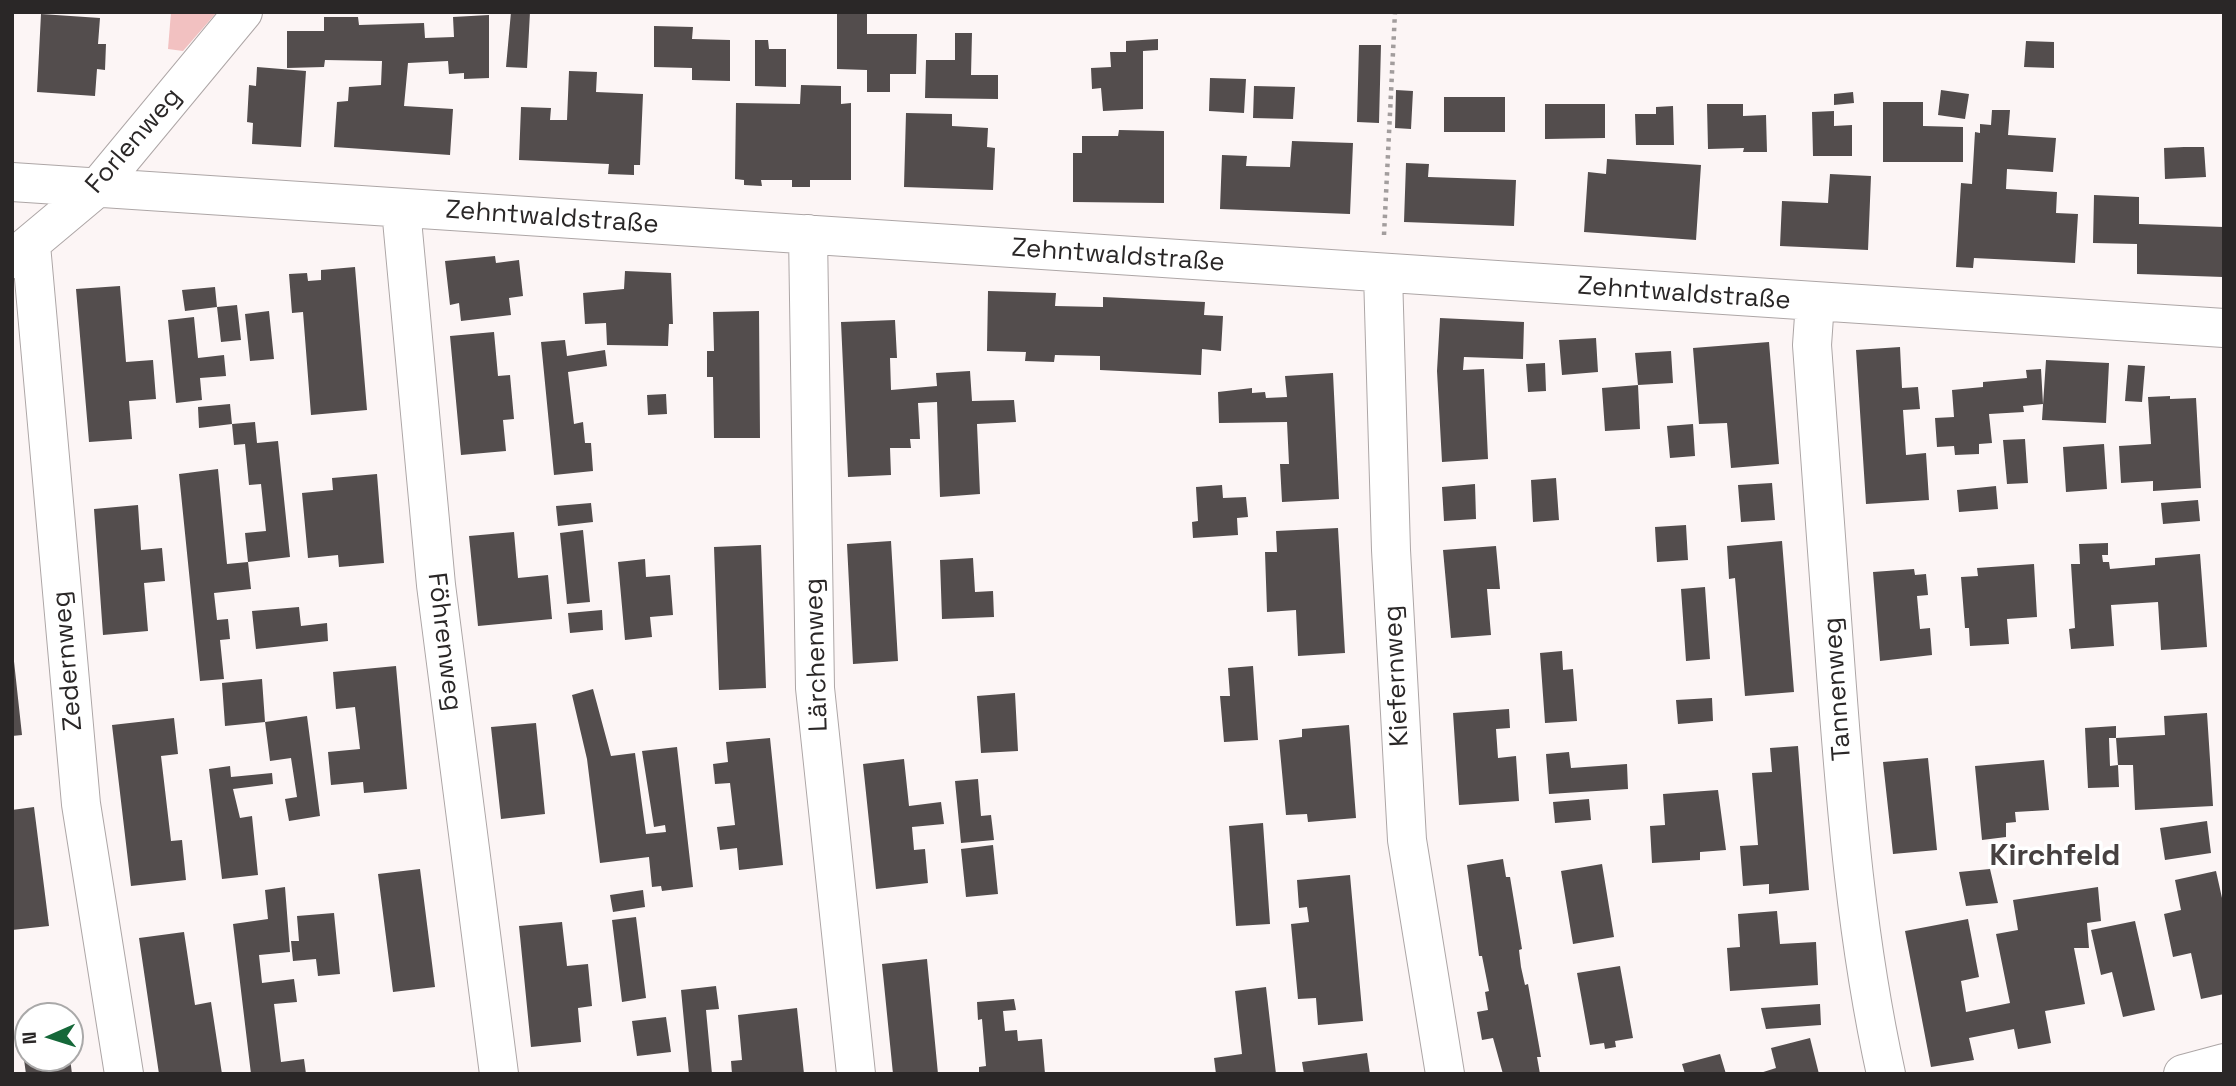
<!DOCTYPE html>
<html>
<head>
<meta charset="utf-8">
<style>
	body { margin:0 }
	#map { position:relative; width:2236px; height:1086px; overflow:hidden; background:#fcf5f5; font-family:"Space Grotesk",sans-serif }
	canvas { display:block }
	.frame { position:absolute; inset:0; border:14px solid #2a2727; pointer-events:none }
	.north { position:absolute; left:14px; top:1002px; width:70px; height:70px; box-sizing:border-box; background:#fff; border:2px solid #aaa9a9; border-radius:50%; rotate:267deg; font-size:19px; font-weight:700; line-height:28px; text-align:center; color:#2a2727 }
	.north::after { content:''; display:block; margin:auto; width:24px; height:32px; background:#156839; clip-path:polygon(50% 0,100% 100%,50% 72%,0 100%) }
</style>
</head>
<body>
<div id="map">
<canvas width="2236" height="1086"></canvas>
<div class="frame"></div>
<div class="north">N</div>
</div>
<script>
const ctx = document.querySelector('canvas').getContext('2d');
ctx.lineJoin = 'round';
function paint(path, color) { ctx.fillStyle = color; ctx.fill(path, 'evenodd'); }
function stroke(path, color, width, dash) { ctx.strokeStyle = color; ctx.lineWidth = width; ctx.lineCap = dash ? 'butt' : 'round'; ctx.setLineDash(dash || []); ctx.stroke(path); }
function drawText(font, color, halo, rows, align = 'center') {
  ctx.font = font + ' "Space Grotesk",sans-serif'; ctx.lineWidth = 7; ctx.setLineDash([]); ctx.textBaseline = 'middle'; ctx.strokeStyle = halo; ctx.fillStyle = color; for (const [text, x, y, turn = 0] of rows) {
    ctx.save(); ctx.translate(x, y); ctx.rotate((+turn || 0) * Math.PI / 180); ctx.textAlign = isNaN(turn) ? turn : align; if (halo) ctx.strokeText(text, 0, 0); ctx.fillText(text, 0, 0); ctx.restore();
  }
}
paint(new Path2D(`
	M171 12H217L183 51 168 49Z`), '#f2c1c1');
paint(new Path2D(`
	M511 12H530L527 68 506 67Z
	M856 12H867V34H917L916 74H890V92H867V70L837 69V14Z
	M41 14 100 18 98 44H106L105 70 97 69 95 96 37 92Z
	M489 15V78L464 79V73L449 74 448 61 408 63 404 106 453 109 450 155 334 147 337 102 348 101 349 87 381 85 382 61 325 60 324 67 287 68V31H324V17H358L359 25 424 23 425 38 454 37 453 17Z
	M654 26 693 27 692 39 730 40V81L692 80V68L654 67Z
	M955 33H972L971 75H998V99L925 98 926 60H955Z
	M1158 39V50L1143 51V109L1103 111 1101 88 1092 89 1091 68 1111 67 1110 52H1126V41Z
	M755 40H768L769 49H786V87L755 86Z
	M2026 41 2054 42V68L2024 67Z
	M1359 45H1381L1379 123 1357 122Z
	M257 67 306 71 301 147 252 144 253 123 247 122 249 85 256 86Z
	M569 71 597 72 596 92 643 94 640 165H634V175L608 174 609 164 519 160 521 107 551 108 550 120H567Z
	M1210 78 1246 79 1244 113 1209 111Z
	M801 85 841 86V104L851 103V180H810V187H792V180H761L762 186 744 185V180L735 179 736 103 800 104Z
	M1254 86 1295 87 1293 119 1253 118Z
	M1396 90 1413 91 1411 129 1395 128Z
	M1941 90 1969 94 1965 119 1938 115Z
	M1853 92 1854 103 1834 105V94Z
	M1444 97H1505V132H1444Z
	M1883 102H1923V126L1963 127V162H1883Z
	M1545 104H1605V138L1545 139Z
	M1707 104H1743V116L1766 115 1767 152H1743L1744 148 1708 149Z
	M1673 106 1674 145H1636L1635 114H1656V107Z
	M1992 110H2010L2008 135 2056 138 2053 172 2007 169 2006 189 2057 192 2056 213 2078 214 2075 263 1974 258 1973 268 1956 267 1961 183 1972 184 1975 132 1980 133V124L1991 125Z
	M1834 111V126L1852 125V156H1813L1812 112Z
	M906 113 952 114V126L988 128 987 147 995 148 993 190 904 187Z
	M1119 130 1164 131V203L1073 202V153H1082V136H1118Z
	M1292 141 1353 143 1350 214 1220 209 1222 155 1247 156 1246 166 1290 167Z
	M2184 147H2204L2206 177 2165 179 2164 148Z
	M1607 159 1701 165 1696 240 1584 232 1588 172 1606 174Z
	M1406 163 1429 164 1428 177 1516 180 1514 226 1404 222Z
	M1830 174 1871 176 1868 250 1780 246 1782 201 1828 203Z
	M2094 195 2139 197V224L2224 227 2223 277 2137 274V244L2093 243Z
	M495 256 496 263 519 260 523 296 509 298 511 315 461 321 459 303 450 305 445 261Z
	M355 267 367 410 311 415 303 312 292 313 289 274 307 273 308 281 321 280V270Z
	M625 271 671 273 673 324H669L668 346 607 345 606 323 585 324 583 293 624 289Z
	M120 286 126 362 153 360 156 399 129 401 132 439 89 442 76 289Z
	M215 287 217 307 185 311 182 290Z
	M988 291 1056 293 1055 306 1103 307V297L1205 302 1204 315 1223 316 1221 351 1202 349 1201 375 1100 370V356L1055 355 1054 362 1025 361 1026 352 987 351Z
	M237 305 241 340 221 342 217 307Z
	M269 311 274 359 250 361 245 314Z
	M759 311 760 438H714L713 377H707V351H714L713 312Z
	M194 317 198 358 224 355 226 376 200 378 202 400 176 403 168 320Z
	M1440 318 1524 322 1523 359 1464 357 1463 370 1484 369 1488 459 1442 462 1437 371Z
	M895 320 897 358H890L891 390 937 386 936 373 970 371 972 401 1014 400 1016 422 977 424 980 494 940 497 937 402 918 403 920 439H910L911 448H890L891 475 848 477 841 322Z
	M494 332 498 376 510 375 514 419 503 420 506 451 461 455 450 336Z
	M1596 338 1598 372 1562 375 1559 340Z
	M565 340 567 356 605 350 607 366 568 372 574 424 583 422 585 443H591L593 471 554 475 541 342Z
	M1769 342 1779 464 1731 468 1727 423 1699 424 1693 348Z
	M1900 347 1902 388 1918 387 1920 409 1903 410 1906 455 1926 453 1929 500 1866 504 1856 350Z
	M1671 351 1673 383 1638 385 1635 353Z
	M2046 360 2109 363 2106 423 2042 420Z
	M1545 363 1546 391 1528 392 1526 364Z
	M2128 365 2145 366 2142 402 2125 401Z
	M2041 369 2043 404 2023 406 2024 412 1989 414 1992 443 1979 444V454L1955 455 1954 446 1937 447 1935 418 1954 417 1952 390 1983 387V382L2027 378 2026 370Z
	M1333 373 1339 499 1282 502 1280 464H1289L1287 422 1219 423 1218 392 1252 388V393L1265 392 1266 398 1287 397 1285 376Z
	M1638 385 1640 429 1605 431 1602 388Z
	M666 394 667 414 648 415 647 395Z
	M2170 396V399L2196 398 2201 488 2153 491V481L2121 483 2119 446 2151 444 2148 397Z
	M230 404 232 424 255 422 257 443 278 441 290 557 248 562 245 533 266 531 261 484 249 485 245 444 234 445 232 424 199 428 198 407Z
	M1693 424 1695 456 1670 458 1667 426Z
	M2025 439 2028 483 2007 484 2003 440Z
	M2104 444 2107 489 2066 492 2063 447Z
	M218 469 227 564 248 562 251 589 214 593 217 620 228 619 230 639 220 640 224 679 200 681 179 474Z
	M377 474 384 563 339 567 338 555 308 558 302 493 333 490 332 478Z
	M1556 478 1559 520 1533 522 1531 480Z
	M1772 483 1775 520 1741 522 1738 485Z
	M1475 484 1476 519 1444 521 1442 487Z
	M1222 485 1223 498 1246 497 1248 517 1237 518 1238 535 1193 538 1192 522 1198 521 1196 487Z
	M1996 486 1998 509 1959 512 1957 490Z
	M2198 500 2200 521 2163 524 2161 503Z
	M591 503 593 522 558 526 556 506Z
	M138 505 141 550 162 548 165 581 144 583 148 631 103 635 94 509Z
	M1686 525 1688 560 1657 562 1655 527Z
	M1338 528 1345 653 1298 656 1296 610 1267 612 1265 552H1277L1276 531Z
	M583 530 590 602 567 604 560 533Z
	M514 532 518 578 548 575 552 619 478 626 469 536Z
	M891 541 898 661 853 664 847 544Z
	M1782 541 1794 692 1745 696 1735 578 1729 579 1727 546Z
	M2108 543V555H2102L2103 562H2109L2110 569 2155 565V558L2200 554 2207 647 2161 650 2158 602 2111 605 2114 646 2071 649 2069 629 2075 628 2071 564H2080L2079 544Z
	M761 545 766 688 719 690 714 547Z
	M1496 546 1500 589H1487L1491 635 1451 638 1443 550Z
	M973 558 975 592 993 591 994 617 942 619 940 560Z
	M645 559 646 577 670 575 673 615 650 617 652 637 625 640 618 562Z
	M2034 564 2037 617 2007 619 2009 644 1970 646 1969 628H1965L1961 577 1978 576 1977 568Z
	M1914 569 1915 575 1926 574 1928 595 1917 596 1920 629 1930 628 1932 655 1880 661 1873 572Z
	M1705 587 1710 659 1686 661 1681 589Z
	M299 607 301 626 327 623 328 641 256 649 252 611Z
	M602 610 603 630 570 633 568 613Z
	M12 643 22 735 12 736Z
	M1562 651 1563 670 1573 669 1577 721 1545 723 1540 653Z
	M396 666 407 789 364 793 363 782 331 785 328 752 360 749 355 707 336 709 333 672Z
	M1253 666 1258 740 1224 742 1220 696H1230L1228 668Z
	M262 679 265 722 307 716 320 816 289 821 285 799 297 797 291 758 270 761 265 722 225 726 222 683Z
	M593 689 611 756 635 753 646 834 666 832 665 825 654 827 642 751 677 747 693 887 662 891 661 886 652 887 649 857 600 863 587 759 572 695Z
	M1015 693 1018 751 981 753 977 696Z
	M1712 698 1713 721 1678 724 1676 700Z
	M1509 709 1510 728 1496 729 1498 758 1516 756 1519 801 1459 805 1453 713Z
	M2207 713 2213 806 2135 810 2133 765H2118L2119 787 2088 788 2085 728 2116 726V738H2109L2110 766 2118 765 2116 738 2165 735 2164 716Z
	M174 718 178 754 161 756 171 841 182 840 186 880 131 886 112 725Z
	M536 723 545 814 501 819 491 727Z
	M1349 725 1356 818 1308 822 1307 814 1286 815 1279 740 1302 737V729Z
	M770 738 783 865 739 870 737 848 720 850 717 827 735 825 730 783 715 784 713 764 728 762 726 742Z
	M1798 746 1809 890 1769 894V884L1743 886 1740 846 1758 845 1752 773 1772 772 1770 748Z
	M1569 752 1571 768 1627 764 1628 789 1549 794 1546 754Z
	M1928 758 1937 850 1893 854 1883 762Z
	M904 759 909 806 941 802 944 824 912 827 914 850 925 849 928 883 876 889 863 764Z
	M2044 760 2049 810 2015 812 2016 822 2006 823V837L1982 840 1975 766Z
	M230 766 231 777 272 773 273 784 233 789 240 818 252 816 258 875 222 879 209 769Z
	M978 779 981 816 991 815 994 840 961 843 955 781Z
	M1718 790 1726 850 1700 852V860L1652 863 1650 826 1665 825 1663 794Z
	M1589 799 1591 820 1555 823 1553 802Z
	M34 807 49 926 12 930V810Z
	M2207 821 2211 853 2165 860 2160 828Z
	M1263 823 1270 924 1236 926 1229 826Z
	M993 845 998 894 966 897 961 849Z
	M1503 859 1506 877H1510L1522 949 1519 950 1521 967 1525 985 1528 984 1541 1057H1537L1540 1074H1503L1493 1038 1482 1040 1477 1012 1488 1010 1485 992 1489 991 1482 956H1479L1467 865Z
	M1602 864 1614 937 1573 944 1561 871Z
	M420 869 435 987 393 992 378 874Z
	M1990 869 1998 903 1966 906 1959 872Z
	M2216 871 2224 907V994L2201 999 2191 953 2173 957 2164 914 2181 910 2175 880Z
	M1350 875 1363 1021 1318 1025 1316 998 1298 999 1291 924 1309 922 1307 907 1299 908 1297 880Z
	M285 887 290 952 259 955 262 983 294 979 297 1002 274 1004 281 1062 304 1059 306 1074H251L233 924 268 919 265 890Z
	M2098 887 2101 921 2087 923 2089 948H2074L2085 1004 2045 1011 2051 1043 2018 1049 2014 1029 1969 1038 1974 1060 1931 1067 1905 931 1968 919 1979 977 1961 981 1966 1012 2010 1003 1996 934 2018 930 2013 900Z
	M643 890 645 907 613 912 610 895Z
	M1777 911 1780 944 1816 942 1818 985 1730 991 1727 948 1740 947 1738 914Z
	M334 913 340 974 318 976 316 959 293 961 291 941H299L297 916Z
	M636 917 646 998 622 1002 612 920Z
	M2135 921 2155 1010 2123 1017 2112 972 2101 975 2091 930Z
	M562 922 567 966 588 964 592 1006 578 1008 581 1042 531 1047 519 926Z
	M184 932 195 1005 211 1002 222 1074H159L139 938Z
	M927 959 938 1074H893L882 964Z
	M1620 966 1633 1038 1615 1041 1616 1047 1605 1049 1604 1043 1590 1045 1577 973Z
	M716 986 719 1009 706 1010 712 1074H689L681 990Z
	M1266 987 1276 1074H1216L1214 1058 1242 1054 1235 991Z
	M1014 999 1016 1010 1003 1011 1005 1031 1017 1030 1018 1041 1042 1039 1045 1074H979V1067L986 1066 982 1019 978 1020 977 1002Z
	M1820 1004 1821 1025 1766 1029 1761 1008Z
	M797 1008 804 1074H732L731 1061 742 1060 738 1015Z
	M666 1017 671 1052 637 1056 632 1021Z
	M28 1037V1058H70L72 1074H26L21 1038Z
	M1810 1038 1819 1074H1757L1776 1068 1771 1048Z
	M1367 1053 1370 1074H1304L1302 1062Z
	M1720 1054 1726 1074H1685L1682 1064Z`), '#534d4d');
const minor = new Path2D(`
	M12 182 2224 328
	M401 209 436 585 499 1074
	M808 234 815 688 856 1074
	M31 245 81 804 124 1074
	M12 259 98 187 243 12
	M1383 274 1391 550 1407 840 1445 1074
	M1815 302 1812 345C1820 455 1828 564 1836 674 1846 809 1857 942 1886 1074
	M2183 1074 2224 1063`);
stroke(minor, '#ada6a6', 40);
stroke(new Path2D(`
	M1384 235 1395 12`), '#a29d9d', 4.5, [3.5, 5]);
stroke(minor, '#fff', 38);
drawText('26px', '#2a2727', '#fff', [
	["Forlenweg",134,141,-49],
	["Zehntwaldstraße",552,218,4],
	["Zehntwaldstraße",1118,256,4],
	["Zehntwaldstraße",1684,294,4],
	["Föhrenweg",444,642,83],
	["Lärchenweg",817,655,-92],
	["Zedernweg",68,661,-95],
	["Kiefernweg",1397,676,-93],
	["Tannenweg",1838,689,-94]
]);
drawText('bold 30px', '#474141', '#fff', [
	["Kirchfeld",2055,857]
]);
</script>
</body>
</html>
